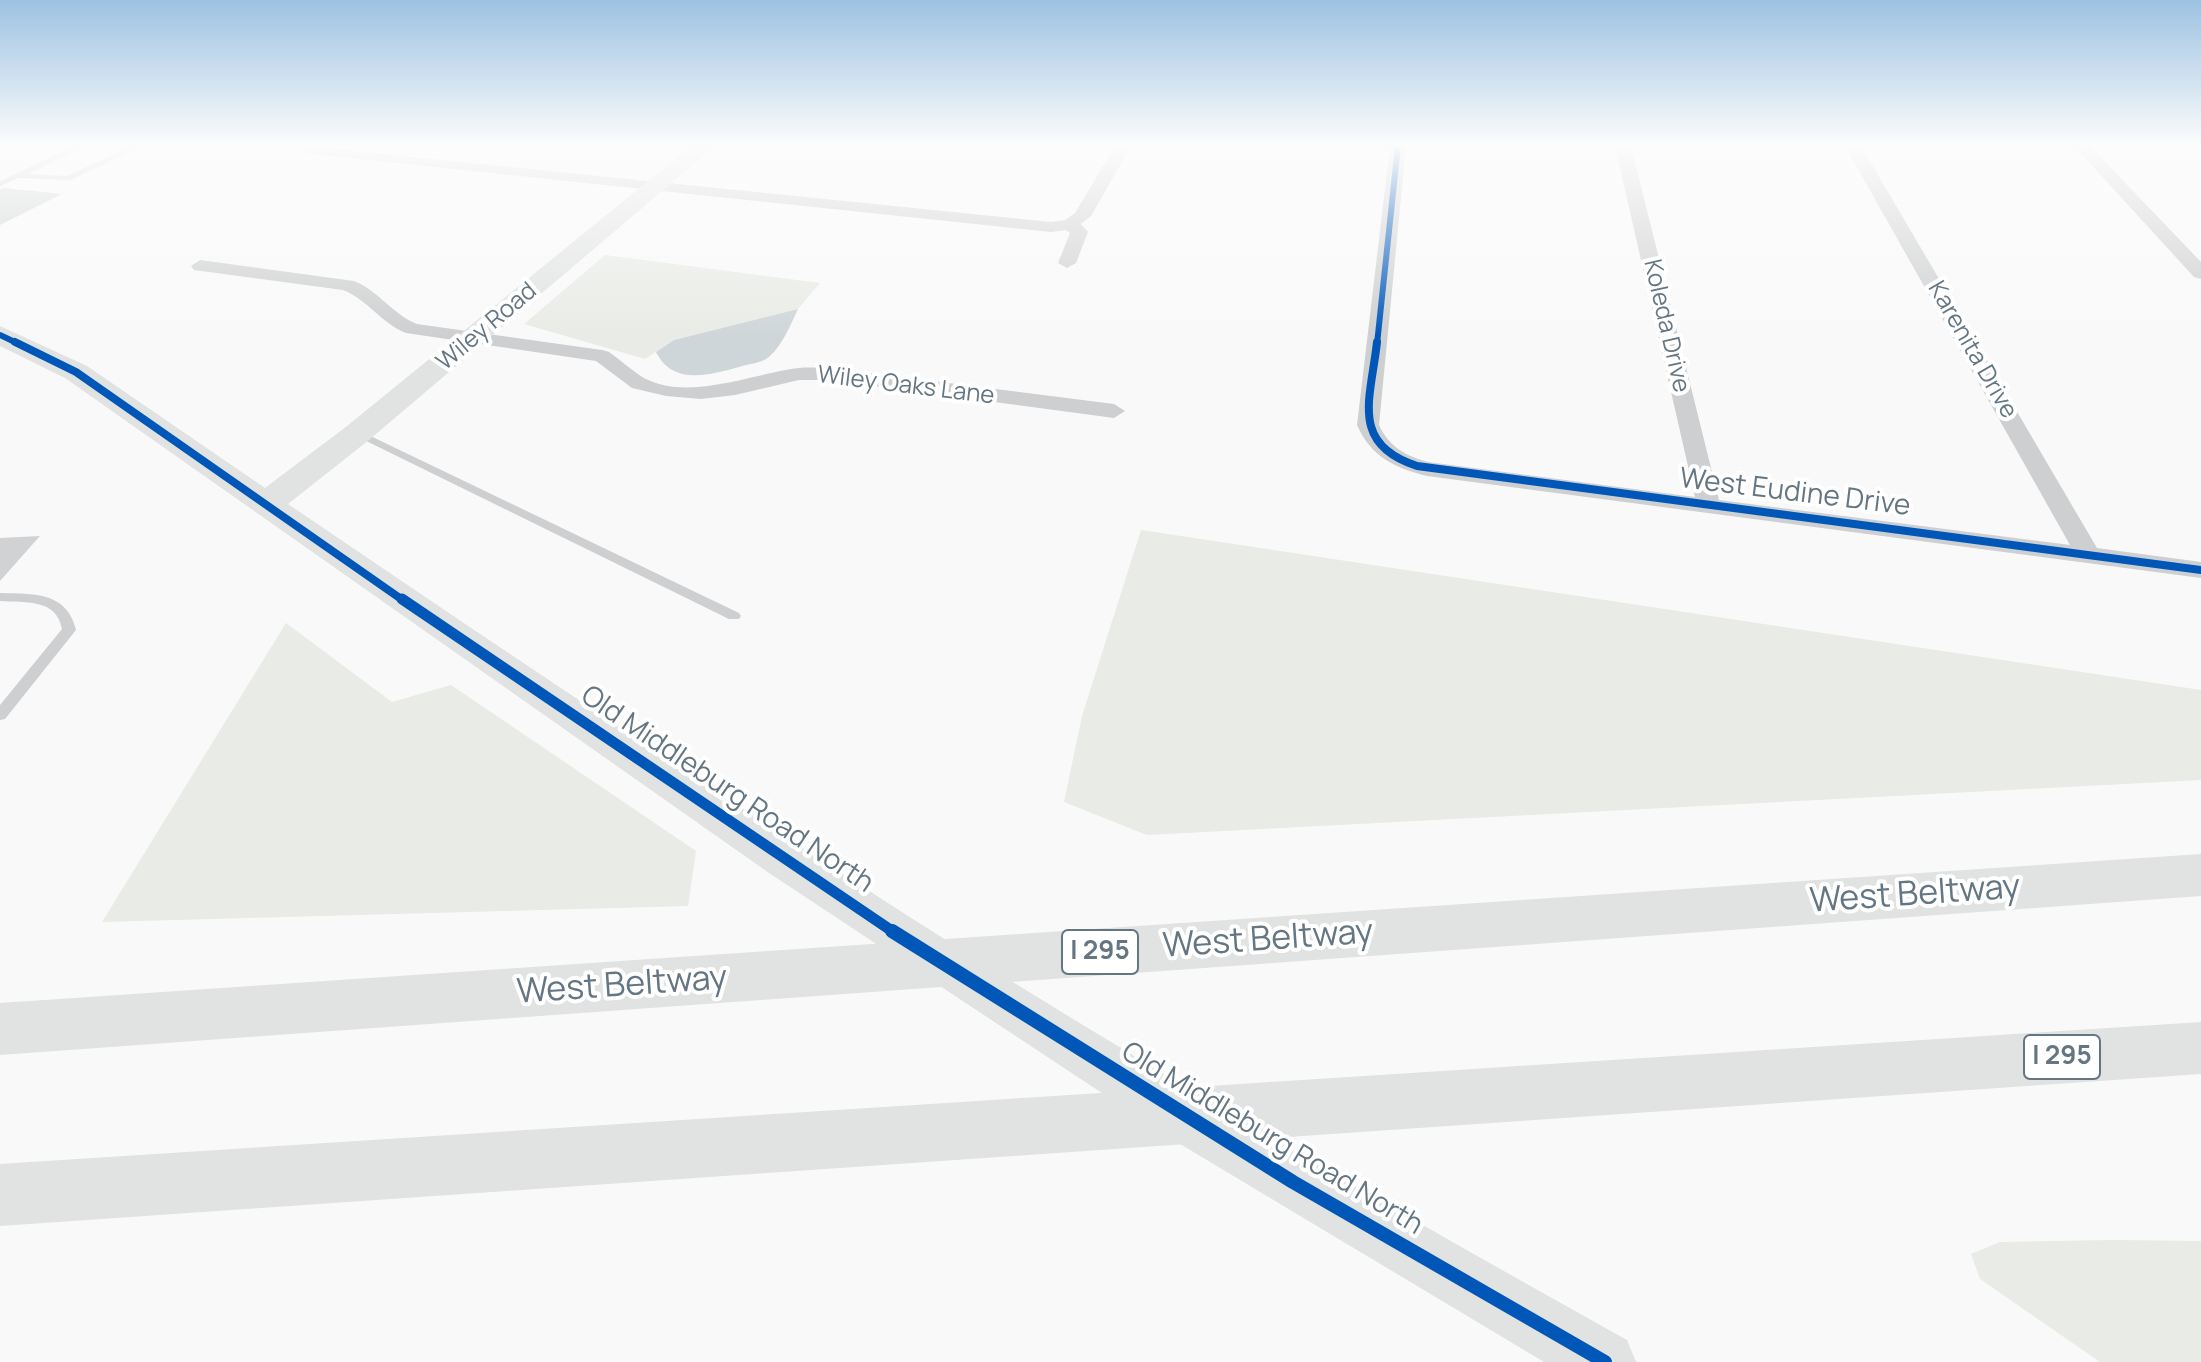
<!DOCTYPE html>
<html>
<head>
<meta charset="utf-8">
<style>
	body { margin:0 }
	canvas { display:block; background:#f9f9f9 }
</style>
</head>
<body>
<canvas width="2201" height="1362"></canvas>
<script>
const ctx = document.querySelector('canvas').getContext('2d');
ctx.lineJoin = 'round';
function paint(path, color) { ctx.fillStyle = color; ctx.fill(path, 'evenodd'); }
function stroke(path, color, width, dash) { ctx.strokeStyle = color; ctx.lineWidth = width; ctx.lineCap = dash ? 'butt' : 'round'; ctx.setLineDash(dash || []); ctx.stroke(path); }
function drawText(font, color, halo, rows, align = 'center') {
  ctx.font = font + ' Manrope,sans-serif'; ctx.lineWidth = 8; ctx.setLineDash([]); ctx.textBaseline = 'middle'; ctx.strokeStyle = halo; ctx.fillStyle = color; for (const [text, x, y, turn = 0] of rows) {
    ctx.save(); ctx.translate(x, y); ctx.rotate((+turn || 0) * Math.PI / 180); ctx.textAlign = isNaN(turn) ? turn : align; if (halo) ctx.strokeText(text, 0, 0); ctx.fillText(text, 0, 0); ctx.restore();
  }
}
paint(new Path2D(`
	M605 255 820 283 798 309 674 340 645 359 524 324Z
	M1141 530 2201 690V780L1147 835 1064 802 1082 716Z
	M286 623 392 702 451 685 696 851 688 906 102 922Z
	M2111 1240 2201 1241V1362H2100L1980 1279 1971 1254 2000 1242Z`), '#e8ebe6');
paint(new Path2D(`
	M798 309C790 326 783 344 769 357 762 363 748 364 739 367 709 375 673 386 656 352L674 340Z`), '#ced6d9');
paint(new Path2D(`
	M4 188 62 194 0 225V189Z
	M40 536 0 581V538Z`), '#d0d2d3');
paint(new Path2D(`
	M75 146H85L28 174 67 176 132 146H142L71 180 19 178 0 186V181Z
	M358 430 739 613 741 616 739 619H729L354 435V431Z
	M0 593C32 594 67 591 76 630L5 719 0 720V705L62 629C56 598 26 603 0 601Z`), '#cecfd0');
paint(new Path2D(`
	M305 146 1051 222 1065 220 1075 213 1115 146H1131L1091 216 1081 224 1088 232 1076 263 1067 268 1058 263 1070 233 1066 230 1051 232 311 154 305 152Z
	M1390 146H1406L1379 425C1389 447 1406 456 1428 462L1695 497 1615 146H1631L1719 500 2070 545 1845 146H1861L2097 548 2201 562V578L1427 476C1395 468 1371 457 1357 425Z
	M2074 146H2090L2201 262V279L2194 277Z
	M200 260 354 281C379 291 392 314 417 324L602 350 609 352C621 360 632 371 644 378 688 402 755 373 799 368 809 367 820 368 830 368L1114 404 1125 411 1114 418 830 380H799L735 395 701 399 666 396 632 388 596 361 406 333C381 323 368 300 343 290L194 270 191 266Z`), '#cecfd0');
paint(new Path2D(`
	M691 146H715L369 440 288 504C524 664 761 824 1003 976 1208 1103 1417 1223 1627 1340L1636 1362H1544L1170 1138 769 873 65 378 0 346V326L87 366 265 488 347 426Z`), '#e1e2e2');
paint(new Path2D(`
	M2201 854V896L0 1055V1003Z
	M2201 1022V1074L0 1226V1164Z`), '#e1e2e2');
stroke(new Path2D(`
	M0 335 19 344
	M1377 344 1398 146`), '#0057b8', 6);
stroke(new Path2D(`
	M15 342 76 372 404 601
	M1377 342C1371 398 1349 444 1417 466L2201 570`), '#0057b8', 8);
stroke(new Path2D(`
	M402 599 895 933`), '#0057b8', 11);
stroke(new Path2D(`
	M892 931 1293 1182 1605 1362`), '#0057b8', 14);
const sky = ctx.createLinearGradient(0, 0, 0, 336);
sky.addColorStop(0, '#9dc2e2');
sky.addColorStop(0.43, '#fcfcfc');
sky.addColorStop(1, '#fcfcfc00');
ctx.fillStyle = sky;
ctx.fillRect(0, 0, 2201, 336);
drawText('24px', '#657683', '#fff', [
	["Koleda Drive",1666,326,77],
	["Wiley Road",487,327,-40],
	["Karenita Drive",1972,350,60],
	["Wiley Oaks Lane",906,386,7]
]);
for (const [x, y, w] of [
	[1100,952,76],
	[2062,1057,76]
]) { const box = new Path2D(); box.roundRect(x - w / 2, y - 22, w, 44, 6); ctx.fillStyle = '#fff'; ctx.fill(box); stroke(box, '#657683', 2); }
drawText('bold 26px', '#657683', null, [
	["I 295",1100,952],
	["I 295",2062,1057]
]);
drawText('28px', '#657683', '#fff', [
	["West Eudine Drive",1795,493,7],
	["Old Middleburg Road North",727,790,34],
	["Old Middleburg Road North",1272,1139,31]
]);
drawText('34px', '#657683', '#fff', [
	["West Beltway",1915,895,-4],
	["West Beltway",1268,940,-4],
	["West Beltway",622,986,-4]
]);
</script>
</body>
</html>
